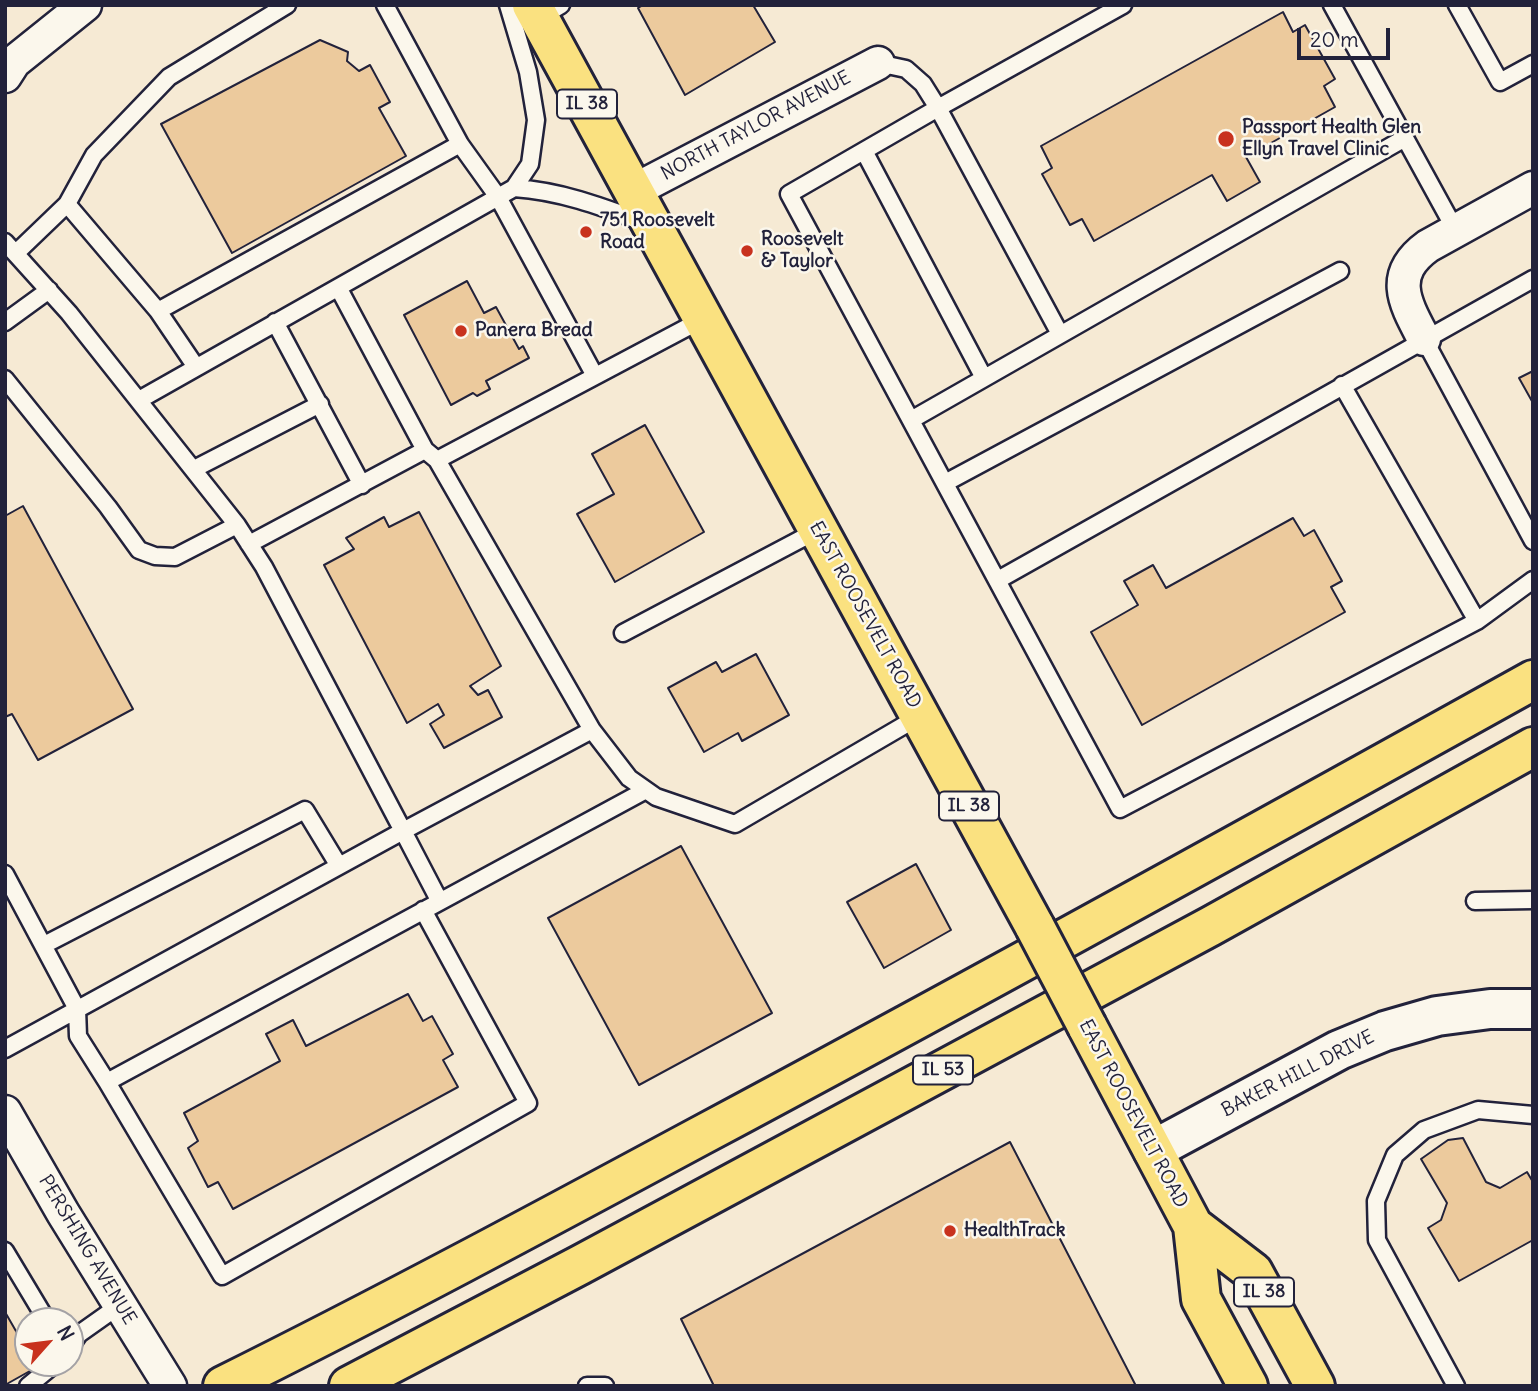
<!DOCTYPE html>
<html>
<head>
<meta charset="utf-8">
<style>
	body { margin:0 }
	#map { position:relative; width:1538px; height:1391px; overflow:hidden; background:#f6ead4; font-family:Delius,sans-serif }
	canvas { display:block }
	.frame { position:absolute; inset:0; border:7px solid #22223b; pointer-events:none }
	.north { position:absolute; left:14px; top:1307px; width:70px; height:70px; box-sizing:border-box; background:#fbf7ec; border:2px solid #a4a2a5; border-radius:50%; rotate:62deg; font-size:19px; font-weight:700; line-height:28px; text-align:center; color:#22223b }
	.north::after { content:''; display:block; margin:auto; width:24px; height:32px; background:#c8321e; clip-path:polygon(50% 0,100% 100%,50% 72%,0 100%) }
	.scale { position:absolute; left:1297px; top:28px; width:93px; height:32px; box-sizing:border-box; border:4px solid #22223b; border-top:0; padding-left:9px; font-size:21px; line-height:24px; white-space:nowrap; color:#22223b; -webkit-text-stroke:5px #fbf7ec; paint-order:stroke }
</style>
</head>
<body>
<div id="map">
<canvas width="1538" height="1391"></canvas>
<div class="frame"></div>
<div class="north">N</div>
<div class="scale">20 m</div>
</div>
<script>
const ctx = document.querySelector('canvas').getContext('2d');
ctx.lineJoin = 'round';
function paint(path, color) { ctx.fillStyle = color; ctx.fill(path, 'evenodd'); }
function stroke(path, color, width, dash) { ctx.strokeStyle = color; ctx.lineWidth = width; ctx.lineCap = dash ? 'butt' : 'round'; ctx.setLineDash(dash || []); ctx.stroke(path); }
function drawText(font, color, halo, rows, align = 'center') {
  ctx.font = font + ' Delius,sans-serif'; ctx.lineWidth = 5; ctx.setLineDash([]); ctx.textBaseline = 'middle'; ctx.strokeStyle = halo; ctx.fillStyle = color; for (const [text, x, y, turn = 0] of rows) {
    ctx.save(); ctx.translate(x, y); ctx.rotate((+turn || 0) * Math.PI / 180); ctx.textAlign = isNaN(turn) ? turn : align; if (halo) ctx.strokeText(text, 0, 0); ctx.fillText(text, 0, 0); ctx.restore();
  }
}
const building = new Path2D(`
	M643 5H753L775 42 685 95 638 8Z
	M1283 12 1293 32 1305 25 1335 79 1324 86 1335 107 1246 157 1260 182 1227 201 1212 175 1094 241 1082 219 1070 225 1042 174 1052 168 1041 146Z
	M320 40 348 52 347 61 359 71 370 65 390 102 379 108 406 156 232 253 161 124Z
	M467 281 484 313 496 307 519 349 523 346 529 358 486 381 490 389 477 396 473 393 451 405 404 315Z
	M1533 371V403L1519 378Z
	M645 425 704 532 615 582 577 514 614 494 592 454Z
	M23 506 133 709 38 760 12 714 5 717V516Z
	M419 512 501 666 470 686 478 695 488 690 502 717 444 748 430 724 444 715 438 704 407 723 324 565 354 549 346 538 384 517 389 527Z
	M1293 518 1304 536 1314 530 1342 581 1331 587 1345 612 1142 725 1091 632 1138 605 1124 581 1153 565 1166 588Z
	M756 654 789 715 742 741 738 733 704 752 668 688 716 662 722 672Z
	M681 846 772 1013 639 1085 548 918Z
	M916 864 951 930 884 968 847 902Z
	M408 994 423 1021 432 1016 453 1054 443 1060 458 1087 233 1209 218 1182 208 1187 188 1148 198 1141 184 1113 280 1061 266 1034 293 1020 306 1046Z
	M1463 1138 1486 1182 1500 1188 1527 1172 1533 1182V1240L1459 1281 1428 1228 1441 1220 1447 1203 1421 1159 1448 1140Z
	M1010 1142 1136 1386H714L681 1319Z
	M5 1312 28 1352V1363H34L37 1367 5 1385Z`);
paint(building, '#ecca9d');
stroke(building, '#22223b', 2);
const lane = new Path2D(`
	M385 5 460 144 498 197 595 376
	M1332 5 1456 231
	M1457 5 1500 82 1533 64
	M539 18 561 5
	M878 63 906 69 923 84 938 108 1123 5
	M864 151 984 378
	M514 188C560 191 600 206 643 222
	M67 204 94 155 169 77 287 5
	M5 242 69 313 237 525 264 567 403 831 5 1049
	M16 253 67 204 158 311 196 367
	M339 289 425 450 437 460 592 730 629 778 656 797 735 824 920 716
	M158 311 460 144
	M5 322 49 290
	M275 322 362 485
	M1060 334 938 108 789 194 1120 809 1477 621 1533 580
	M1424 339 1533 541
	M5 379 108 507 139 550 155 556 175 557 237 525
	M1342 385 1477 621
	M139 400 514 188 530 164 536 120 528 72 508 5
	M911 420 1405 138
	M437 460 703 319
	M194 469 320 404
	M945 483 1340 271
	M249 544 425 450
	M998 580 1533 279
	M623 633 818 530
	M5 874 77 1009 78 1036 107 1082 646 790
	M439 900 403 831 592 730
	M1475 901 1533 900
	M44 945 305 810 339 866
	M107 1082 222 1276 528 1103 423 910
	M5 1251 47 1321
	M70 1347 79 1334 120 1305
	M28 1386 56 1363
	M587 1386H605
	M1456 1386 1377 1240 1376 1201 1395 1155 1424 1130 1478 1110 1533 1115`);
const street = new Path2D(`
	M5 76 14 62 85 5
	M635 190 878 63
	M1424 339C1405 303 1388 275 1428 246L1533 188
	M5 1112 63 1213 170 1386`);
const secondary = new Path2D(`
	M1153 1150 1339 1050 1385 1031 1437 1016 1490 1009H1533`);
const primary = new Path2D(`
	M532 5 1035 927
	M1087 1026 1193 1226 1201 1299 1248 1386
	M1193 1226 1253 1272 1315 1386
	M223 1386C384 1306 542 1221 700 1136 979 987 1256 834 1533 680
	M349 1386 580 1265 1211 926 1533 747`);
stroke(lane, '#22223b', 21);
stroke(street, '#22223b', 37);
stroke(secondary, '#22223b', 44);
stroke(primary, '#22223b', 44);
stroke(lane, '#fbf7ec', 16);
stroke(street, '#fbf7ec', 32);
stroke(secondary, '#fbf7ec', 38);
stroke(primary, '#fae180', 38);
const primaryBridge = new Path2D(`
	M1035 927 1087 1026`);
stroke(primaryBridge, '#22223b', 44, []);
stroke(primaryBridge, '#fae180', 38);
for (const [x, y, r, color] of [
	[1226,139,9,"#c8321e"],
	[586,232,7,"#c8321e"],
	[747,251,7,"#c8321e"],
	[461,331,7,"#c8321e"],
	[950,1231,7,"#c8321e"]
]) { const dot = new Path2D(); dot.arc(x, y, r, 0, 2 * Math.PI); ctx.fillStyle = color; ctx.fill(dot); stroke(dot, '#fbf7ec', 2.5); }
for (const [x, y, w] of [
	[587,104,60],
	[969,806,60],
	[943,1070,60],
	[1264,1292,60]
]) { const box = new Path2D(); box.roundRect(x - w / 2, y - 14.5, w, 29, 5); ctx.fillStyle = '#fbf7ec'; ctx.fill(box); stroke(box, '#22223b', 2); }
drawText('bold 18px', '#22223b', null, [
	["IL 38",587,104],
	["IL 38",969,806],
	["IL 53",943,1070],
	["IL 38",1264,1292]
]);
drawText('19px', '#22223b', '#fbf7ec', [
	["NORTH TAYLOR AVENUE",756,126,-28],
	["EAST ROOSEVELT ROAD",865,615,61],
	["BAKER HILL DRIVE",1298,1074,-27],
	["EAST ROOSEVELT ROAD",1133,1114,62],
	["PERSHING AVENUE",87,1250,59]
]);
drawText('bold 19px', '#22223b', '#fbf7ec', [
	["Passport Health Glen",1242,128],
	["Ellyn Travel Clinic",1242,150],
	["751 Roosevelt",600,221],
	["Road",600,243],
	["Roosevelt",761,240],
	["& Taylor",761,262],
	["Panera Bread",475,331],
	["HealthTrack",964,1231]
], 'left');
</script>
</body>
</html>
